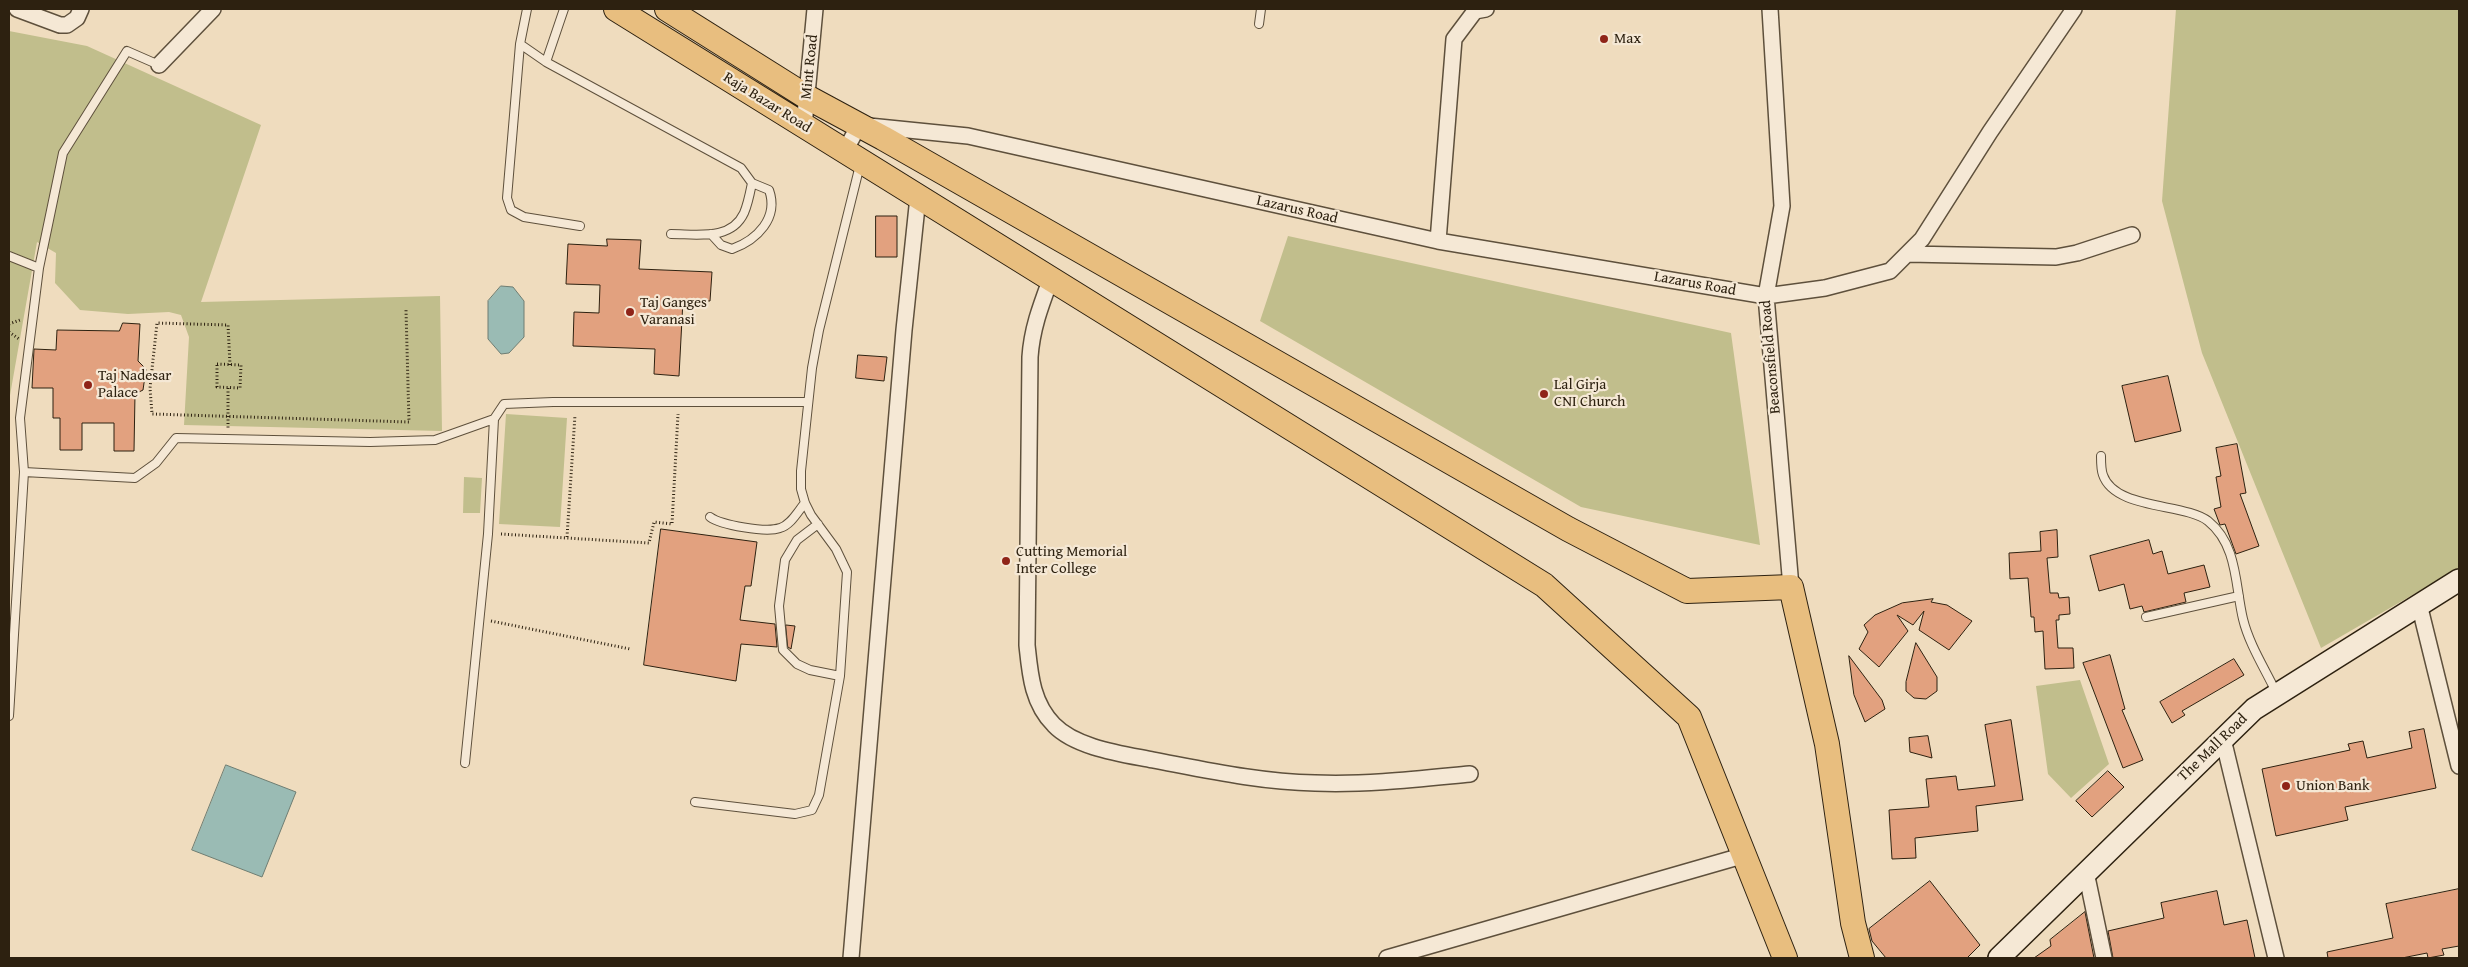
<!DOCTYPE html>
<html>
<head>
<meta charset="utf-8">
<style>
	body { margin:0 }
	#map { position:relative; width:2468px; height:967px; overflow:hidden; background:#efdcbe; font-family:"Gentium Book Plus",serif }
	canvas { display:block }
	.frame { position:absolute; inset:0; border:10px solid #2d2110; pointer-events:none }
</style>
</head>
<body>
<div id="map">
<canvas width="2468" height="967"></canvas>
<div class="frame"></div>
</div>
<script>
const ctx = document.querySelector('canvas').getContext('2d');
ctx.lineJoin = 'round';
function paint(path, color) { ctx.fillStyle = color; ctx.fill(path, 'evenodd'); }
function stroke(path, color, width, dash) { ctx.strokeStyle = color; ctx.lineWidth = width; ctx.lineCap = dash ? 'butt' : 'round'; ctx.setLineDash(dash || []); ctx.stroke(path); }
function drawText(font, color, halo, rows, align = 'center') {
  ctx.font = font + ' "Gentium Book Plus",serif'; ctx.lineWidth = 4.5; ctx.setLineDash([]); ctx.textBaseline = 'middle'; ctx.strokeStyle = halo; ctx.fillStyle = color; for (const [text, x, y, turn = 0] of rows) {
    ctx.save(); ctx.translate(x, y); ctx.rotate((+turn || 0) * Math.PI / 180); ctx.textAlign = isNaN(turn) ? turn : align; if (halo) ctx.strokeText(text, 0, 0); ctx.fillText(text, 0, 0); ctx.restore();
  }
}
paint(new Path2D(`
	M2176 9H2459V568L2321 648 2202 353 2162 201Z
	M9 31 87 46 261 125 201 302 440 296 442 431 184 425 189 337 181 315 169 312 128 314 80 310 55 283 56 253 37 242 9 401Z
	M1288 236 1731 333 1760 545 1581 507 1260 321Z
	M506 414 567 418 560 527 499 524Z
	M464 477 482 478 480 513H463Z
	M2080 680 2109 764 2071 798 2048 774 2036 686Z`), '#c1be8c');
const water = new Path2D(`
	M501 286 513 287 524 301V337L509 353 501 354 488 339V301Z
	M226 765 296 792 262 877 192 850Z`);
paint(water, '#9abbb4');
stroke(water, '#6e7d72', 1);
const building = new Path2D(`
	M876 216H897V257H876Z
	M607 239 641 240 639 269 712 272 710 301 683 300 679 376 654 374 655 349 573 346 574 312 599 313 600 285 566 284 568 244 607 246Z
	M123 323 140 324 138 361 146 369 143 390 135 394 134 451H114V423H82V450H60V418H53V388H32L34 349 56 350 57 330 119 331Z
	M858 355 887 357 884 381 856 378Z
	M2168 376 2181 431 2135 442 2122 386Z
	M2237 444 2246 493 2240 494 2259 546 2236 554 2225 524 2220 525 2214 509 2221 507 2216 477 2221 476 2216 448Z
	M661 529 757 542 751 586H745L740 620 775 624 777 647 741 644 736 681 644 665Z
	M2057 530 2058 557 2047 558 2050 593H2058L2059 598 2069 597 2070 614 2059 615V620H2056L2058 648H2073L2074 668 2045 669 2043 631 2035 632 2034 617H2031L2028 578 2010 579 2009 553 2041 551 2040 532Z
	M2149 540 2153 554 2162 551 2168 574 2204 565 2210 587 2184 593 2186 602 2144 612 2142 606 2130 609 2124 584 2099 591 2090 556Z
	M1933 599 1931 602 1947 605 1972 621 1949 650 1919 630 1924 611 1913 625 1897 615 1908 631 1879 667 1859 649 1868 632 1864 625 1875 615 1902 603Z
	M786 625 795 626 791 649 788 647Z
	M1916 643 1937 677V691L1926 699 1914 698 1906 691V682Z
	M2110 655 2125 709 2122 710 2143 760 2123 768 2083 663Z
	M1849 656 1882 700 1885 709 1865 722 1854 695Z
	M2234 659 2244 675 2182 711 2185 715 2172 723 2160 702Z
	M2011 720 2023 800 1976 806 1978 831 1915 838 1916 858 1892 859 1889 810 1929 807 1926 779 1956 776 1958 790 1995 786 1985 725Z
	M2424 729 2436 788 2345 807 2348 820 2276 836 2262 769 2350 750 2348 744 2363 741 2367 758 2412 748 2409 732Z
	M1928 736 1932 758 1910 752 1909 738Z
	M2108 771 2124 787 2092 817 2076 801Z
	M1930 881 1980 945 1967 958H1886L1872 941 1869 929Z
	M2459 889V946L2442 949 2444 955 2428 958 2427 953 2402 958H2328L2327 952 2393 938 2386 904Z
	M2217 891 2224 925 2247 920 2255 958H2113L2108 931 2164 918 2161 903Z
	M2085 912 2094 958H2034L2051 946 2050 940Z`);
paint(building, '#e2a17f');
stroke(building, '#2d2110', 1);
const lane = new Path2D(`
	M527 9 520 44 546 62 741 168 752 183C750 193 748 204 744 213 731 241 697 234 671 234
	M1259 24 1261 9
	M520 44 507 198 511 210 524 217 580 226
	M546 62 564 9
	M711 234 721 245 732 249C757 240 779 218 769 190L752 183
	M9 256 39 268
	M2101 456C2101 462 2101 470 2103 475 2115 510 2185 503 2208 521 2238 545 2235 586 2243 619 2249 644 2265 669 2276 692
	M24 472 135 478 156 463 176 438 370 442 435 440 494 419 504 404 553 402H808
	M710 517C721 525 766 533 780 528 791 525 798 511 805 503
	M818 524 797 540 785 560 779 606 783 650 797 664 810 670 840 676
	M2146 617 2239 596
	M9 716 24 472 20 418 39 268 63 153 127 51 159 65
	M465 763 488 534 494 419
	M695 802 795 814 812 810 819 795 840 676 847 572 836 549 811 515 805 503 801 489V471L812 368 819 330 860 165`);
const street = new Path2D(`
	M17 9 60 25H67L77 18 81 9
	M1770 9 1782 206 1766 296 1791 587
	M159 65 213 9
	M804 126 815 9
	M845 151 859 125 968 136 1438 241 1766 296 1825 288 1890 271 1922 239 1990 132 2074 9
	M1438 241 1454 39 1475 11 1486 9
	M1908 254 2056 257 2077 253 2132 235
	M1051 278C1041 305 1032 328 1030 357L1027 645C1030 674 1032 703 1054 725 1076 748 1123 754 1153 760 1206 770 1260 782 1315 783 1367 785 1418 779 1470 774
	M2419 604 2459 766
	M2223 739 2276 958
	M2086 872 2104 958
	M851 958 904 330 918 197
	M1387 958 1745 855`);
const secondary = new Path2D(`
	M1999 958 2254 709 2459 580`);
const primary = new Path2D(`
	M616 9 1544 585 1689 717 1785 958
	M667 9 807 97 883 138 1568 529 1687 591 1791 587 1827 744 1853 923 1862 958`);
stroke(lane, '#5e503c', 10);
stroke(street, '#5e503c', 18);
stroke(secondary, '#2d2110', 24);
stroke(primary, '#2d2110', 26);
stroke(new Path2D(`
	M9 324 20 320
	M9 332 19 339
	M217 364 241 365 240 388 217 387Z
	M230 365 228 325 157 323 150 388 152 414 409 422 406 310
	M228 388V428
	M501 534 649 543 654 522 672 524 678 414
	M567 537 575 415
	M491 621 630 649`), '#2d2110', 3, [1, 2.5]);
stroke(lane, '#f5e8d5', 8);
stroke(street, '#f5e8d5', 15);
stroke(secondary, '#f5e8d5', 21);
stroke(primary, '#e8be7f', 24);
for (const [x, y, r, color] of [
	[1604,39,5,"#8f2418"],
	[630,312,5,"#8f2418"],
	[88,385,5,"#8f2418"],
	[1544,394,5,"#8f2418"],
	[1006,561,5,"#8f2418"],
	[2286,786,5,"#8f2418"]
]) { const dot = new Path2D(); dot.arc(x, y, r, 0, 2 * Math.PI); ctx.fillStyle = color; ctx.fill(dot); stroke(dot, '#f5e8d5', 2); }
drawText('15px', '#2d2110', '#f5e8d5', [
	["Max",1614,39],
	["Taj Ganges",640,303],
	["Varanasi",640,320],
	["Taj Nadesar",98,376],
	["Palace",98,393],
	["Lal Girja",1554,385],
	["CNI Church",1554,402],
	["Cutting Memorial",1016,552],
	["Inter College",1016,569],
	["Union Bank",2296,786]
], 'left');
drawText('15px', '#2d2110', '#f5e8d5', [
	["Mint Road",810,67,-84],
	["Raja Bazar Road",767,103,32],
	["Lazarus Road",1297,210,13],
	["Lazarus Road",1695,284,10],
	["Beaconsfield Road",1771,357,-95],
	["The Mall Road",2213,748,-44]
]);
</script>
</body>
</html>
